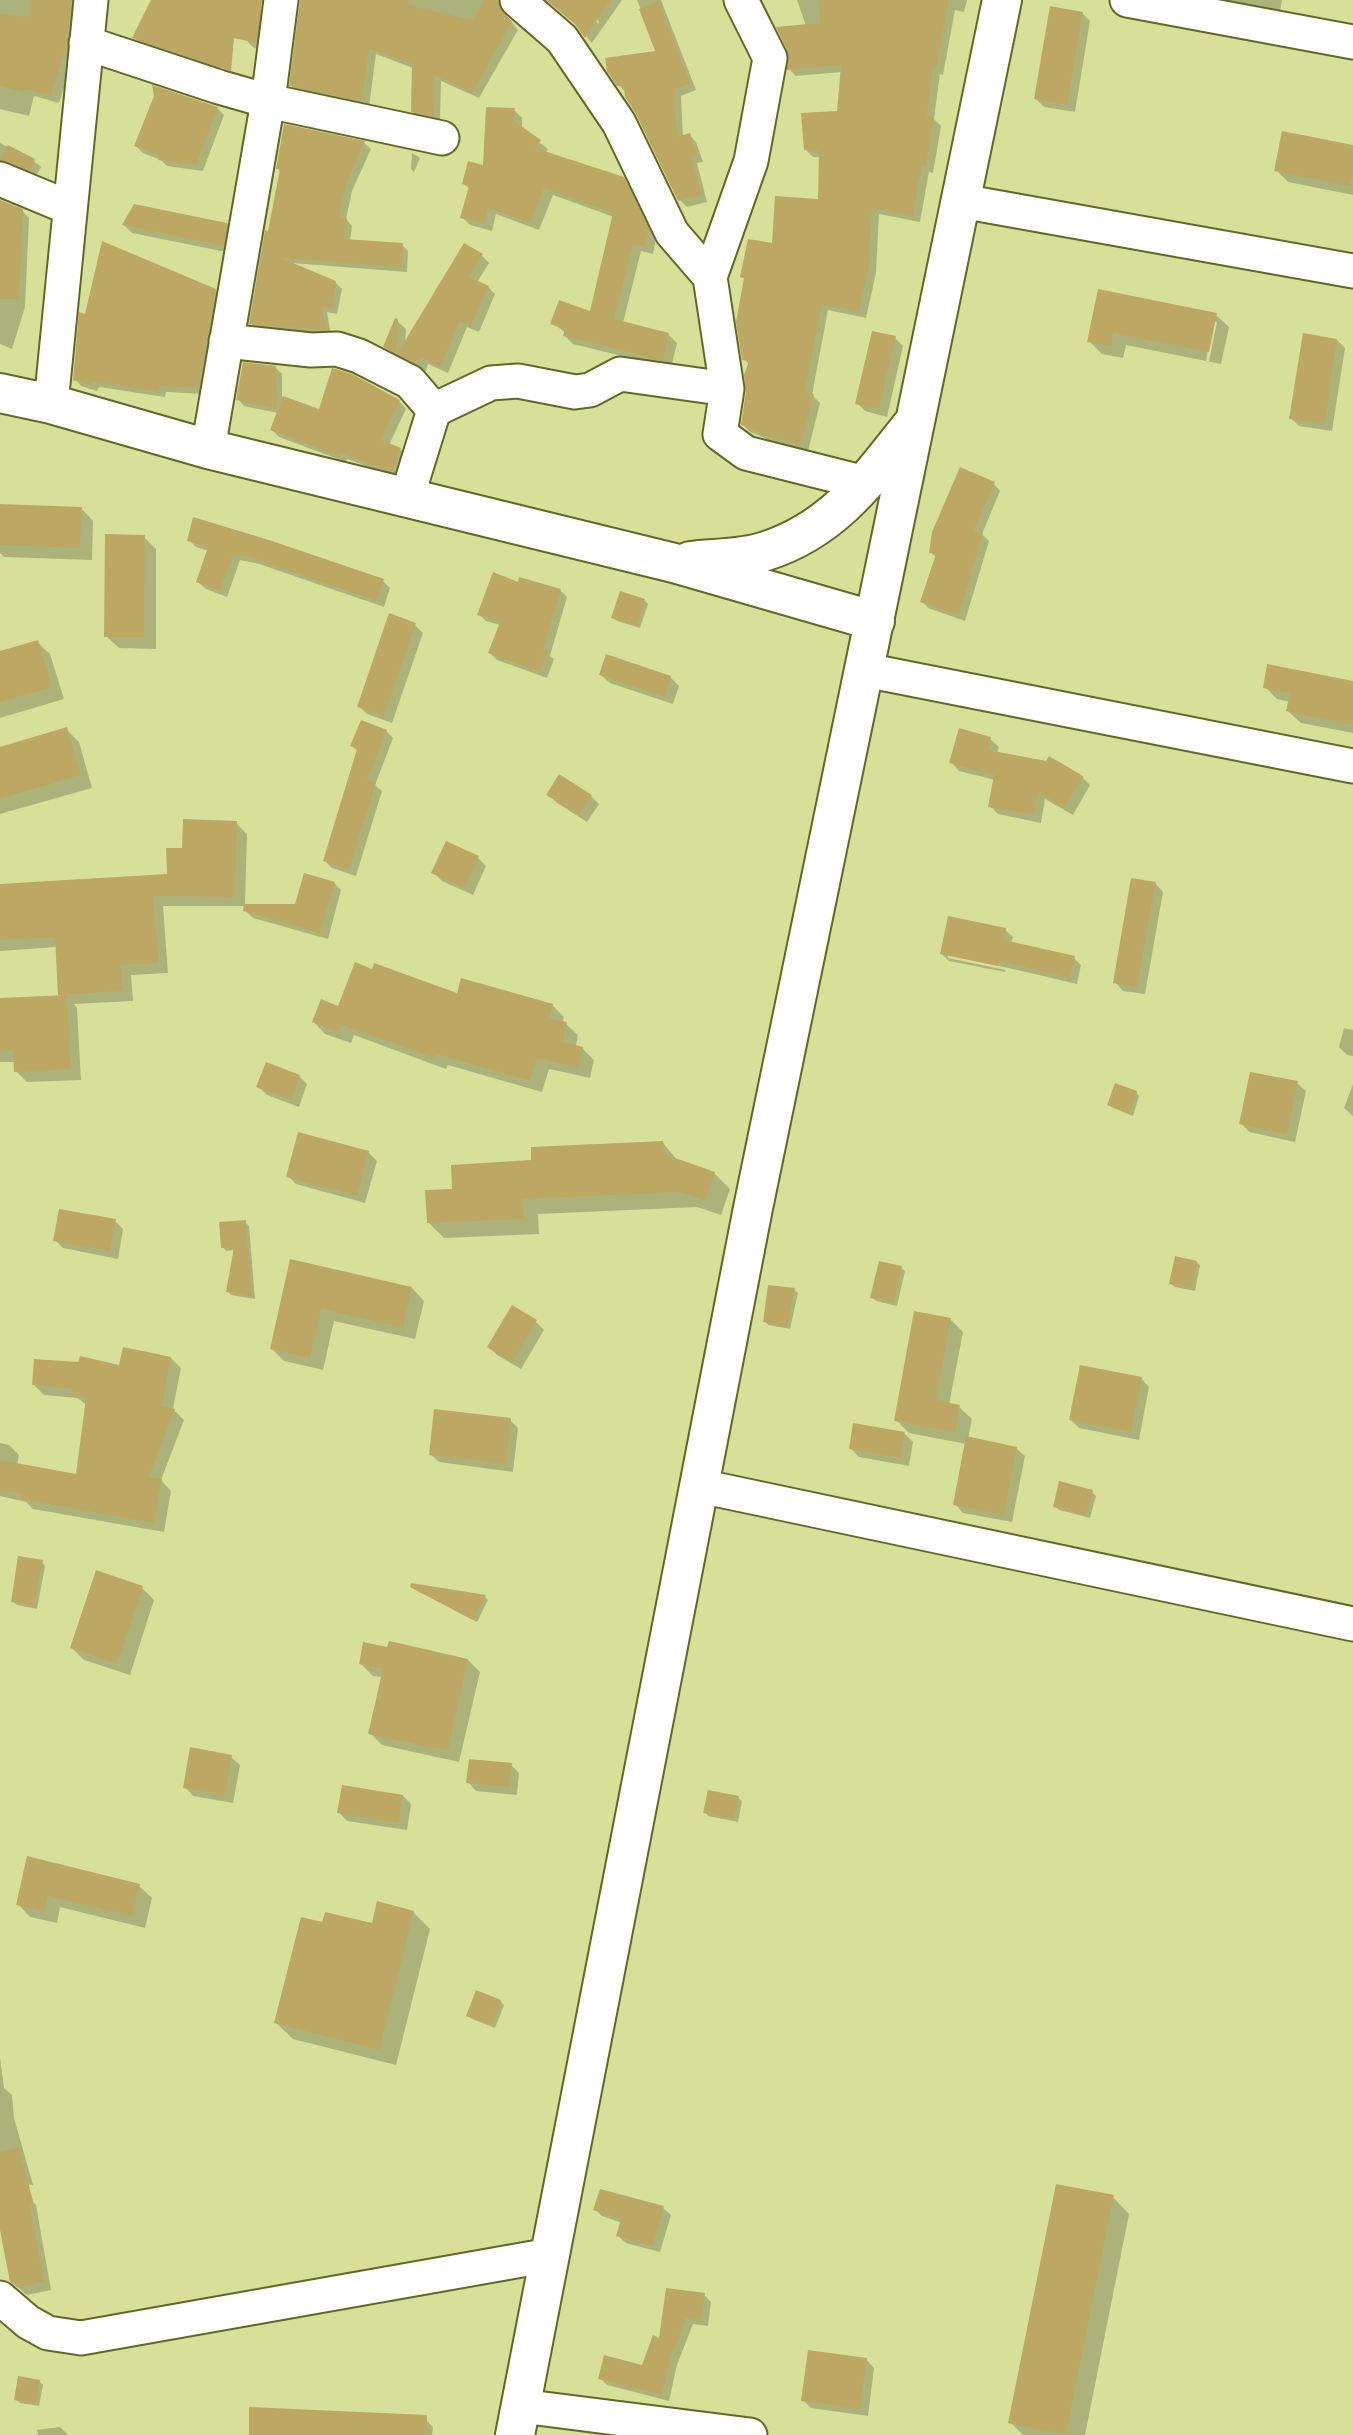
<!DOCTYPE html>
<html>
<head>
<meta charset="utf-8">
<style>
	body { margin:0 }
	canvas { display:block; background:#d7e099 }
</style>
</head>
<body>
<canvas width="1353" height="2435"></canvas>
<script>
const ctx = document.querySelector('canvas').getContext('2d');
ctx.lineJoin = 'round';
function paint(path, color) { ctx.fillStyle = color; ctx.fill(path, 'evenodd'); }
function stroke(path, color, width, dash) { ctx.strokeStyle = color; ctx.lineWidth = width; ctx.lineCap = dash ? 'butt' : 'round'; ctx.setLineDash(dash || []); ctx.stroke(path); }
paint(new Path2D(`
	M0 0H80L75 53 59 103 34 96 29 116 0 109Z
	M153 0 238 2 219 70 141 44 134 38Z
	M301 0H506L505 14 518 30 479 98 441 81 440 122 420 118 412 111 413 68 376 54 369 107 298 92 291 85Z
	M548 0H568L599 24 594 0H622L592 43 578 26Z
	M637 0H661L696 90 681 96 683 137 690 135 696 142 703 162 697 163 707 202 687 207 680 200 626 93 619 85 658 52Z
	M797 0H967L964 12 955 10 943 75 940 74 934 119 941 126 933 173 929 172 920 222 879 214 876 273 866 318 828 310 812 395 820 403 808 451 770 442 765 438 750 432 743 425 750 365 744 359 746 280 742 277 819 201 821 157H813L806 150 838 112 842 72 796 76 789 69 806 26Z
	M1228 0H1282L1280 12 1230 3Z
	M261 9 268 16 264 50 254 48 246 40Z
	M1082 13 1090 21 1075 112 1044 107 1036 99Z
	M155 96 217 108 224 115 203 171 167 166 161 160 143 153 136 146Z
	M514 110 522 118V129L548 149 545 153 623 179 632 188 656 238 653 254 641 251 623 323 669 335 677 343 671 368 573 344 565 336 566 333 552 323 592 314 614 217 553 195 539 230 496 214 492 231 470 225 462 217 470 189 464 184 484 167Z
	M285 126 364 143 371 149 352 191 346 219 352 226 350 241 402 245 408 251 407 272 292 263 335 282 342 289 337 314 327 312 331 336 257 330 251 323 281 172 278 169Z
	M0 143 34 161 41 167 36 176 6 165 0 168Z
	M1353 147V195L1288 182 1276 170Z
	M412 153 420 158 414 172 411 169Z
	M0 202 22 211 29 218 25 307 12 349 0 344Z
	M227 224 235 233 231 253 132 233 124 225Z
	M481 255 489 263 477 282 488 287 495 294 479 332 467 327 448 373 428 364 426 371 393 354 385 346 397 321 406 329 405 345Z
	M215 290 222 297 205 394 166 392 165 397 99 387 97 391 81 386 75 379 87 316Z
	M1099 291 1216 315 1229 327 1221 364 1126 345 1123 358 1102 354 1089 341ZM1213 322H1217L1209 361H1206Z
	M895 338 903 346 887 417 865 411 857 403Z
	M1337 340 1345 348 1332 431 1299 426 1291 418Z
	M275 367 282 374V397L320 411 397 399 406 409 389 445 400 449 407 456 400 478 347 459 346 462 279 437 272 430 278 413 244 406 238 399Z
	M994 484 1000 491 982 534 989 541 965 621 928 608 922 601 937 558 930 552Z
	M0 505 81 508 93 521 92 560 4 557 0 553Z
	M144 537 156 549V649L119 648 106 636Z
	M189 540 383 581 390 588 384 607 259 564 240 560 227 597 206 589 198 582 209 551 196 547Z
	M519 584 560 590 567 597 550 656 554 659 547 678 497 660 490 653 500 625 486 621 479 614Z
	M644 600 648 604 640 628 617 621 613 617Z
	M415 625 423 633 392 723 367 714 359 706Z
	M37 642 50 654 64 699 0 718V653Z
	M601 675 670 677 679 686 673 704 610 683Z
	M1353 683V733L1301 723 1288 711 1290 702 1277 699 1265 687Z
	M66 729 79 742 92 788 0 814V749Z
	M386 731 393 738 375 785 382 791 356 876 332 868 325 861 358 751 352 746Z
	M990 739 999 747 997 753 1082 777 1090 785 1073 815 1045 799 1041 823 998 814 990 806 995 780 959 771 951 762Z
	M549 795 591 796 599 804 587 822 557 803Z
	M236 823 247 834 245 906H296L334 883 341 890 328 939 253 918 245 910 246 906H163L168 973 131 975 133 1001 74 1004 77 1008 81 1080 27 1082 16 1071 15 1062H0V1000L62 997 60 994 57 947 0 951V886L169 876 183 850Z
	M478 858 486 866 473 895 442 881 434 873Z
	M1155 883 1163 892 1145 994 1123 991 1115 982Z
	M1005 930 1013 937 1011 943 1074 958 1081 965 1077 984 948 954V958L1006 970 1005 972 949 961 942 954Z
	M458 995 552 1005 564 1017 562 1023 566 1024 578 1035 576 1046 582 1048 594 1060 590 1078 549 1069 542 1092 448 1065 446 1069 354 1035 351 1043 325 1034 314 1022 339 1008Z
	M1344 1028 1353 1030V1056L1347 1055 1339 1047Z
	M299 1076 307 1084 299 1107 267 1095 259 1087Z
	M1297 1083 1306 1091 1295 1142 1249 1132 1241 1123Z
	M1353 1084V1116L1344 1108Z
	M1136 1092 1139 1096 1133 1116 1113 1108 1109 1105Z
	M663 1143 678 1161 714 1173 730 1189 721 1215 697 1207 538 1214 539 1234 444 1238 428 1222 454 1191 533 1162Z
	M368 1152 377 1161 365 1203 296 1184 288 1176Z
	M115 1221 123 1229 118 1259 63 1248 55 1240Z
	M245 1222 249 1226 255 1299 231 1295 228 1291 235 1250 226 1251 223 1247Z
	M291 1261 412 1288 424 1301 415 1339 334 1321 323 1370 284 1361 271 1348Z
	M1197 1262 1200 1266 1195 1291 1175 1287 1171 1284Z
	M901 1268 905 1271 897 1306 876 1301 872 1297Z
	M794 1290 798 1293 790 1329 768 1325 765 1321Z
	M513 1308 536 1322 544 1330 521 1369 497 1355 489 1347Z
	M950 1319 963 1332 949 1405 959 1407 972 1419 968 1439 1016 1448 1025 1456 1012 1522 963 1513 955 1504 966 1444 909 1433 896 1420Z
	M171 1358 181 1368 173 1409 184 1420 161 1480 171 1491 164 1532 33 1509 26 1502 0 1496V1443L9 1445 19 1455 17 1465 77 1476 87 1405 77 1398 44 1395 34 1385Z
	M1141 1378 1149 1387 1139 1440 1079 1428 1071 1420Z
	M510 1420 518 1428 513 1472 439 1462 430 1454Z
	M905 1434 913 1442 909 1466 859 1457 851 1449Z
	M1092 1492 1096 1496 1090 1518 1059 1510 1055 1506Z
	M42 1562 45 1566 37 1609 17 1605 13 1601Z
	M142 1588 154 1600 130 1675 84 1660 72 1648Z
	M416 1590 485 1597 488 1600 477 1622Z
	M468 1660 480 1672 459 1762 382 1745 370 1733 382 1677 373 1676 361 1664Z
	M231 1757 240 1765 233 1803 193 1796 185 1787Z
	M511 1765 519 1773 517 1795 476 1791 468 1782Z
	M403 1796 411 1804 407 1830 347 1821 339 1812Z
	M738 1798 742 1801 738 1822 708 1816 705 1812Z
	M29 1858 139 1886 152 1898 145 1928 60 1907 57 1923 30 1917 18 1904Z
	M413 1912 430 1929 396 2065 293 2039 276 2023 323 1924 373 1926Z
	M500 2001 504 2005 495 2028 472 2019 468 2015Z
	M0 2057 4 2088 12 2095 14 2118 33 2185 0 2183Z
	M601 2191 663 2208 671 2215 660 2252 626 2243 618 2236 622 2223 602 2216 595 2209Z
	M28 2197 36 2205 51 2290 27 2295 11 2281 0 2221V2202Z
	M1113 2197 1129 2214 1085 2435H1023L1010 2422Z
	M704 2295 711 2302 708 2326 693 2324 677 2365 669 2401 607 2385 600 2378 643 2367 661 2340Z
	M866 2359 874 2368 868 2416 811 2408 803 2400Z
	M39 2381 43 2385 39 2406 20 2403 16 2399Z
	M423 2417 433 2427 432 2435H251Z
	M60 2427 68 2435H38L37 2430Z`), '#0003');
paint(new Path2D(`
	M30 0H71L67 44 51 96 25 89 24 92 0 86V14L28 17Z
	M151 0H262L256 43 234 38 231 71 132 38Z
	M300 0H409L408 5 473 20 484 0H498L499 7 512 22 472 93 435 76 434 117 411 112 412 64 369 49 362 101 289 86Z
	M546 0H611L585 38 575 24Z
	M819 0H949L936 69 933 68 927 116 934 117 926 167 922 166 913 216 872 208 869 266 859 312 822 304 805 392 814 394 801 445 761 435V433L741 425 746 392 744 375 749 361 742 360 736 322 744 278 740 277 748 239 772 243 775 196 818 199 819 151 804 150 801 113 837 111 841 65 787 70V50L776 27 820 23Z
	M659 1 690 83 674 90 677 137 690 133 697 155 692 157 701 195 678 201 636 114 625 97 624 86H617L607 71 605 58 655 51 639 9Z
	M1050 6 1083 12 1067 105 1034 99Z
	M152 85 218 107 196 165 158 160 160 156 134 146 154 96Z
	M486 107 515 108 514 121 541 140 535 148 624 177 649 229 645 247 633 244 614 319 669 333 663 361 563 336 565 329 550 324 559 300 590 311 613 213 544 188 531 223 488 208 484 224 460 218 469 186 462 184 468 161 483 165Z
	M284 124 365 141 346 185 339 217 347 218 344 239 403 243 401 267 281 258 336 281 332 308 322 307 326 330 249 324 265 230 268 231 280 169H276Z
	M1282 131 1353 145V174L1350 186 1274 171Z
	M8 145 35 159 30 171 0 160Z
	M0 200 23 209 19 299H0Z
	M134 204 227 223 224 246 122 225Z
	M102 241 216 289 199 388 160 386 159 392 92 381 91 386 73 380 79 312 85 314Z
	M464 243 483 254 469 277 489 286 471 326 460 321 440 367 421 358 418 364 397 354Z
	M1098 289 1217 313 1209 352 1114 333 1111 346 1087 342Z
	M395 318 398 319 396 353 383 347Z
	M872 331 896 336 879 409 855 404Z
	M1303 333 1337 339 1325 424 1289 419Z
	M243 362 276 366 277 409 236 400Z
	M332 368 352 374 400 400 381 440 401 448 392 472 340 453 339 456 270 430 283 396 319 409Z
	M960 467 995 482 974 530 983 533 959 615 920 602 936 554 929 553 932 532Z
	M0 504 82 507 80 548 0 545Z
	M193 517 269 540 384 579 376 601 250 557 233 554 220 591 196 582 208 547 187 541Z
	M105 534 145 535 144 637H104Z
	M493 572 518 582 519 577 561 589 543 650 548 651 540 672 488 653 500 622 477 615Z
	M620 591 645 599 637 626 611 618Z
	M389 613 416 623 384 716 357 707Z
	M38 640 52 687 0 702V651Z
	M606 654 671 676 665 697 599 675Z
	M1267 664 1353 681V725L1286 711 1290 694 1263 688Z
	M361 720 387 730 367 780 376 783 349 870 323 861 357 749 350 746Z
	M67 727 81 775 0 799V747Z
	M959 728 991 737 988 750 1046 761 1049 756 1083 776 1064 808 1038 792 1033 815 988 807 994 775 949 763Z
	M559 774 592 795 579 815 546 795Z
	M183 819 237 821 235 897 153 896 159 963 121 965 123 991 58 995 55 937 0 940V884L167 874 166 848H182Z
	M446 841 479 856 465 888 431 873Z
	M304 873 335 882 320 933 243 911 244 904H295Z
	M1131 878 1156 882 1137 987 1113 983Z
	M948 916 1006 928 1004 940 1075 956 1070 978 1000 961 998 966 940 954Z
	M355 962 372 969 374 963 457 993 461 978 553 1004 549 1018 567 1022 563 1042 583 1047 578 1068 537 1058 530 1081 436 1054 434 1058 342 1025 339 1033 312 1022 321 999 338 1006Z
	M67 995 71 1069 14 1072 13 1050 0 1051V998Z
	M266 1062 300 1075 291 1100 256 1087Z
	M1250 1072 1298 1081 1287 1135 1239 1124Z
	M1115 1083 1137 1091 1129 1113 1107 1105Z
	M298 1132 369 1151 357 1196 286 1177Z
	M663 1141 664 1154 715 1172 705 1201 680 1192 523 1199 524 1219 427 1223 425 1190 452 1189 451 1165 531 1160V1147Z
	M59 1209 116 1219 110 1251 53 1241Z
	M246 1220V1224L252 1297 226 1292 234 1247 221 1248 219 1222Z
	M1175 1256 1197 1261 1192 1288 1169 1284Z
	M290 1259 412 1287 403 1328 322 1309 310 1358 270 1349Z
	M879 1261 902 1266 894 1303 870 1298Z
	M768 1285 795 1288 787 1327 763 1322Z
	M512 1305 537 1320 512 1363 487 1347Z
	M914 1311 951 1318 936 1400 960 1405 955 1432 894 1421Z
	M123 1347 171 1357 162 1406 175 1409 149 1477 162 1479 154 1523 21 1499 22 1494 0 1490V1460L76 1474 86 1398 71 1395 72 1389 32 1385 34 1359 78 1362 80 1356 119 1365Z
	M1080 1365 1142 1377 1131 1432 1069 1420Z
	M434 1409 511 1418 506 1464 429 1455Z
	M853 1423 905 1432 901 1458 849 1449Z
	M966 1436 1017 1447 1004 1515 953 1505Z
	M1059 1481 1093 1490 1086 1516 1053 1507Z
	M18 1556 43 1560 33 1606 11 1602Z
	M96 1570 143 1586 117 1664 70 1648Z
	M411 1583 486 1595 473 1620 410 1587Z
	M389 1641 468 1659 448 1751 368 1734 383 1669 359 1664 363 1642 387 1647Z
	M190 1747 232 1755 225 1795 183 1788Z
	M469 1759 512 1763 509 1787 466 1783Z
	M342 1785 403 1795 399 1823 337 1813Z
	M708 1790 739 1796 734 1819 703 1813Z
	M27 1856 140 1884 132 1916 48 1896 44 1912 16 1905Z
	M377 1901 414 1911 379 2050 274 2023 301 1917 322 1922 325 1912 372 1923Z
	M476 1990 501 2000 492 2025 466 2016Z
	M19 2147 34 2205H30L44 2282 17 2287 10 2282 0 2230V2152Z
	M1056 2184 1114 2195 1066 2435 1008 2423Z
	M600 2189 664 2206 653 2246 616 2236 621 2219 593 2210Z
	M666 2288 705 2293 701 2320 686 2318 671 2358 662 2395 598 2379 604 2355 642 2365 653 2335 659 2338Z
	M808 2350 867 2358 860 2409 801 2401Z
	M18 2376 40 2380 36 2404 14 2400Z
	M249 2407 427 2415V2435H249Z`), '#bca863');
const minor = new Path2D(`
	M517 0 562 39 619 123 672 233 710 277
	M741 0 770 58 751 161 710 277 727 389 720 434 746 453 865 483
	M1127 0 1353 42
	M86 43 219 87 268 101 442 138
	M0 179 70 208
	M961 201 1353 271
	M226 341 311 350 337 349 359 356 410 382 434 410
	M51 404 91 0
	M208 449 268 101 281 0
	M407 497 434 410 491 383 518 381 575 392 590 390 620 374 727 389
	M865 670 1353 766
	M700 1486 1353 1624
	M0 2298 28 2322 48 2333 81 2338 550 2255
	M521 2406 750 2435`);
const tertiary = new Path2D(`
	M0 393 51 404 208 449 674 563 875 621
	M690 561C714 558 743 559 766 551 834 529 869 479 911 426
	M515 2435 753 1208 1002 0`);
stroke(minor, '#636924', 37);
stroke(tertiary, '#636924', 42);
stroke(minor, '#fff', 33);
stroke(tertiary, '#fff', 38);
</script>
</body>
</html>
